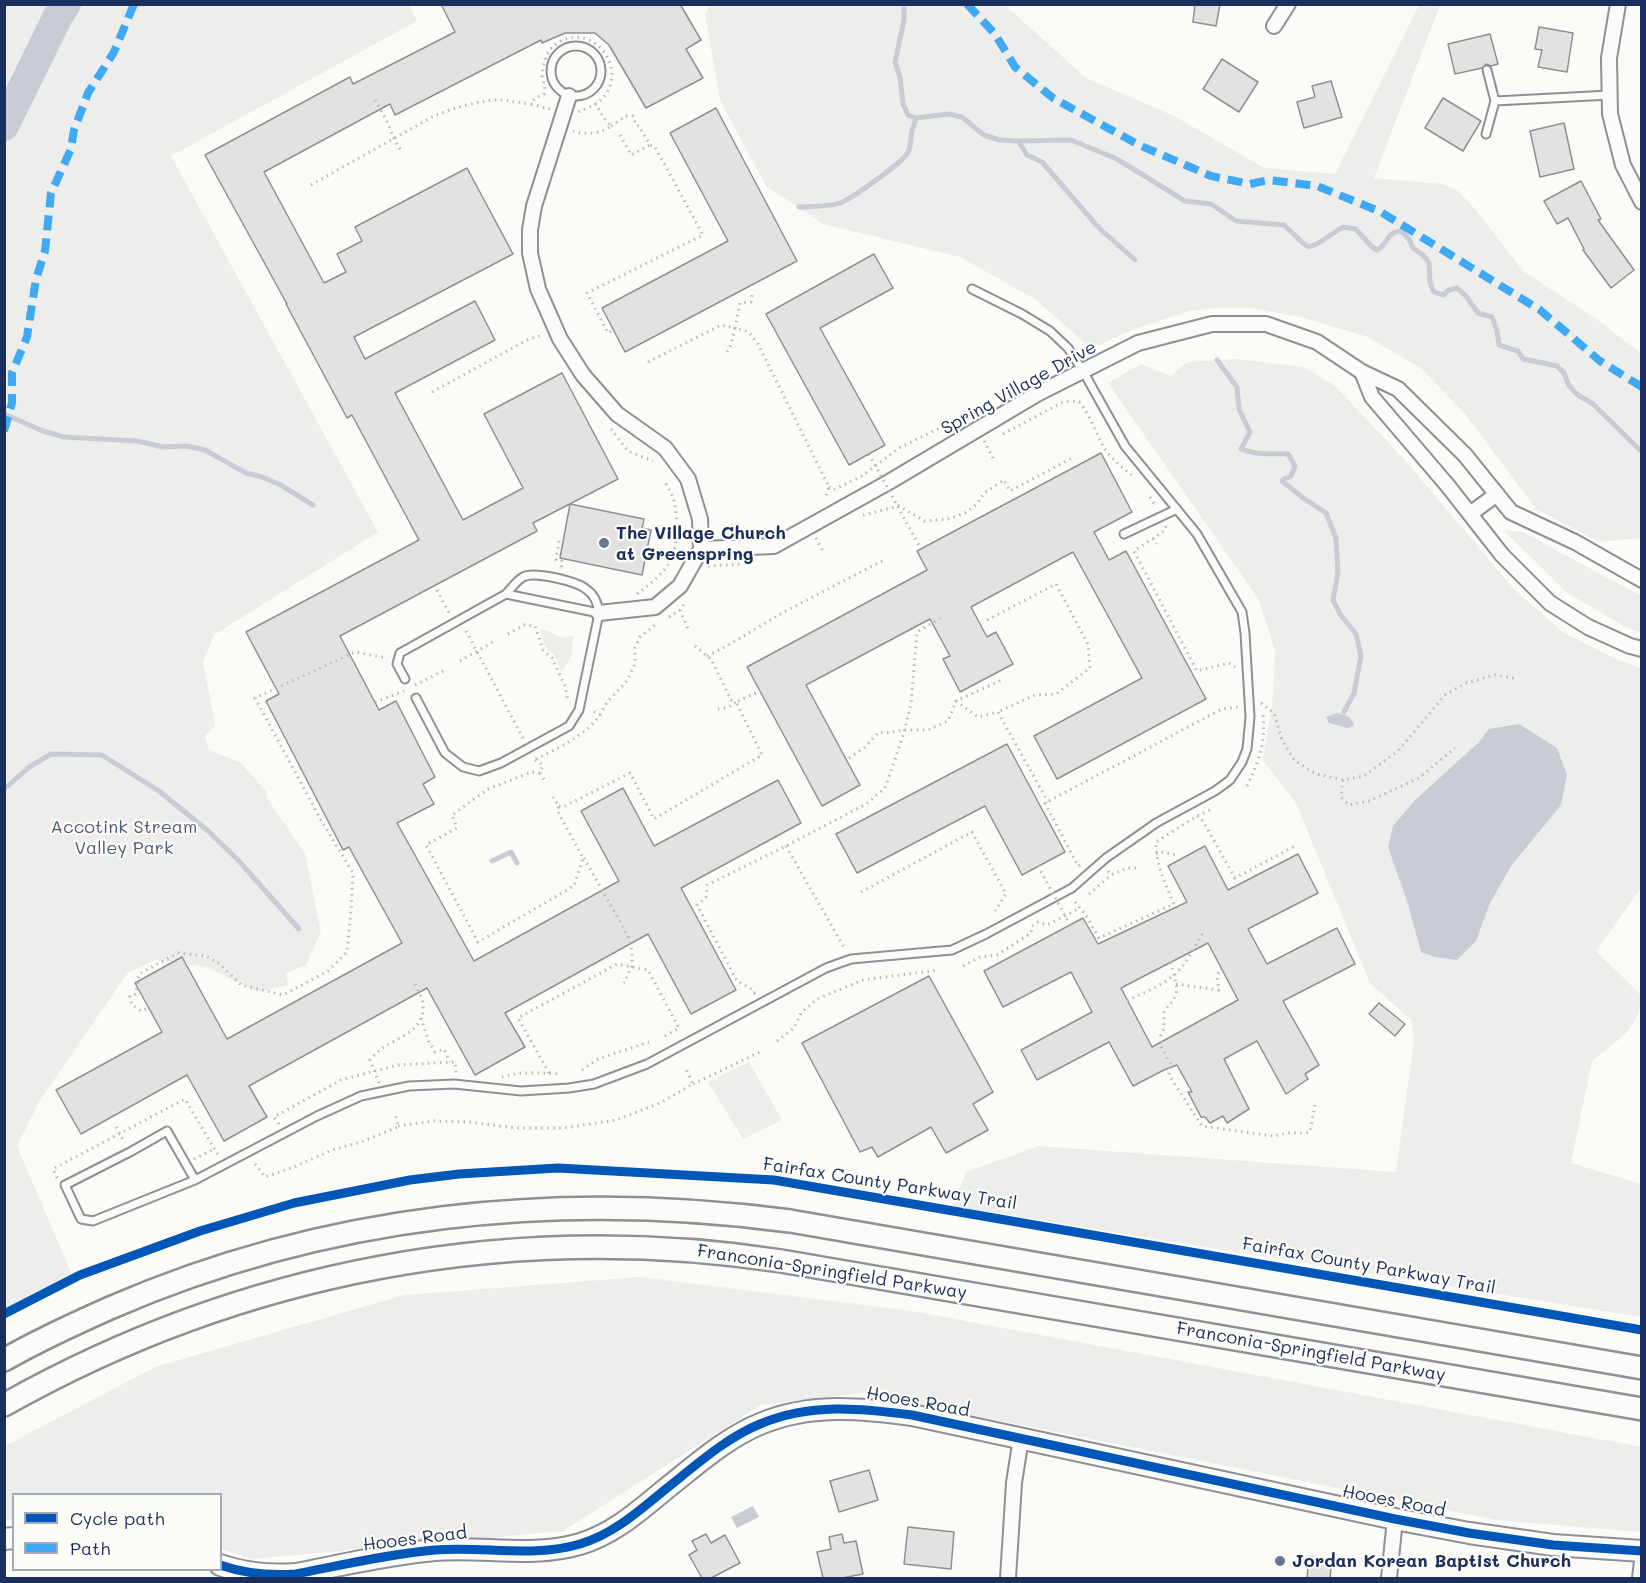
<!DOCTYPE html>
<html>
<head>
<meta charset="utf-8">
<style>
	body { margin:0 }
	#map { position:relative; width:1646px; height:1583px; overflow:hidden; background:#fcfbf8; font-family:Mali,sans-serif }
	canvas { display:block }
	.frame { position:absolute; inset:0; border:6px solid #1b2f5e; pointer-events:none }
	.legend { position:absolute; left:12px; top:1493px; width:210px; height:78px; box-sizing:border-box; background:#fdfcf7; border:2px solid #a3aaba; margin:0; padding:8px 10px; list-style:none; font-size:18px; color:#1b2f5e }
	.legend li { display:flex; align-items:center; gap:12px; height:30px }
	.legend b { width:30px; border:2px solid #a3aaba }
</style>
</head>
<body>
<div id="map">
<canvas width="1646" height="1583"></canvas>
<div class="frame"></div>
<ul class="legend">
<li><b style="height:8px;background:#0057b8"></b>Cycle path</li>
<li><b style="height:8px;background:#3fa9f5"></b>Path</li>
</ul>
</div>
<script>
const ctx = document.querySelector('canvas').getContext('2d');
ctx.lineJoin = 'round';
function paint(path, color) { ctx.fillStyle = color; ctx.fill(path, 'evenodd'); }
function stroke(path, color, width, dash) { ctx.strokeStyle = color; ctx.lineWidth = width; ctx.lineCap = dash ? 'butt' : 'round'; ctx.setLineDash(dash || []); ctx.stroke(path); }
function drawText(font, color, halo, rows, align = 'center') {
  ctx.font = font + ' Mali,sans-serif'; ctx.lineWidth = 4.5; ctx.setLineDash([]); ctx.textBaseline = 'middle'; ctx.strokeStyle = halo; ctx.fillStyle = color; for (const [text, x, y, turn = 0] of rows) {
    ctx.save(); ctx.translate(x, y); ctx.rotate((+turn || 0) * Math.PI / 180); ctx.textAlign = isNaN(turn) ? turn : align; if (halo) ctx.strokeText(text, 0, 0); ctx.fillText(text, 0, 0); ctx.restore();
  }
}
paint(new Path2D(`
	M409 4 417 21 171 156 378 532 214 635 203 662 215 723 214 727 205 736 209 750 241 763 266 791 267 798 305 854 321 932 306 965 286 973 288 985 258 992 207 967 155 960 129 972 124 978 39 1102 17 1146 73 1277 5 1310 4 5Z
	M711 4 1005 5 1086 78 1176 117 1264 168 1335 174 1419 5H1440L1374 178 1442 184 1458 191 1476 210 1523 271 1595 318 1641 353V538L1599 542 1536 509 1465 414 1422 369 1368 337 1301 317 1251 308H1217L1189 311 1132 330 1099 345 1086 344 1035 299 960 257 823 224 766 186 720 100 705 14Z
	M1237 359 1304 367 1335 386 1404 459 1514 589 1564 633 1618 660 1641 668V888L1596 951 1641 995C1641 1029 1616 1041 1592 1061L1571 1163 1641 1184V1317L952 1206 966 1172 1039 1146 1396 1172 1414 1041 1412 1021 1370 983 1296 803 1263 760 1273 696 1275 651 1259 600 1108 383 1141 364 1171 376 1187 362Z
	M1503 530 1523 532 1641 596V633L1624 626 1566 592Z
	M542 629 555 634 561 638 573 636 572 655 562 672 554 655 546 647 540 632Z
	M749 1062 782 1120 743 1139 708 1082Z
	M640 1277 912 1311 1642 1447 1641 1532 1496 1520 862 1393 761 1405 563 1531 252 1559 221 1549 220 1494H14L13 1520H5V1446L155 1367 404 1295Z`), '#ededec');
paint(new Path2D(`
	M1337 713C1346 715 1352 716 1354 726L1347 728 1329 723 1326 717Z
	M1519 724 1557 748 1567 775 1561 805 1511 866 1490 903 1476 941 1457 960 1435 957 1421 952 1408 904 1388 847 1393 826 1414 801 1478 743 1489 729Z
	M753 1506 759 1517 737 1528 731 1517Z`), '#c9ccd4');
stroke(new Path2D(`
	M904 4V20L895 62 900 77 903 104 908 115 916 118 949 114 962 117 984 135 1000 140 1018 141 1071 140 1117 159 1185 201 1211 204 1236 221 1284 225 1303 243 1309 247 1317 244 1343 227 1356 229 1372 247 1377 250C1390 243 1384 233 1401 231L1409 239 1413 248 1423 255 1429 263 1430 283 1434 292 1443 295 1449 290 1457 288 1466 296 1478 313 1492 317 1497 331 1499 345 1518 351 1523 359 1557 366 1564 373 1569 386 1579 396 1592 403 1642 452
	M1018 141 1027 155 1042 162 1099 228 1135 260
	M799 207C812 206 828 207 840 203 852 199 901 163 907 154 912 147 910 139 912 131 913 126 915 124 916 118
	M1217 360 1237 387 1239 409 1250 432 1241 449C1257 456 1272 453 1288 454L1295 466 1291 476 1284 479 1282 481 1303 498 1326 513 1336 538 1338 573 1333 600 1340 614 1356 634 1361 656 1354 693 1344 712
	M4 414 43 431 64 437 137 441 163 447 187 446 205 450 246 473 262 477 279 484 313 505
	M4 787 8 786 29 767 51 754 102 755 159 791 207 830 239 861 299 929
	M492 861 511 852 517 863`), '#c9ccd4', 5);
stroke(new Path2D(`
	M4 126 58 16 66 4`), '#c9ccd4', 30);
const building = new Path2D(`
	M441 4H680L701 40 686 49 703 78 646 108 609 45 595 33H565L542 43 541 40 395 115 390 104 264 172 324 283 346 272 337 254 362 241 355 227 467 168 513 254 354 337 365 359 475 301 495 340 395 393 463 520 523 488 484 414 562 373 618 479 533 523 537 531 340 636 379 710 396 701 435 777 423 784 434 804 397 823 474 961 619 881 581 811 623 788 654 846 778 780 801 823 681 888 736 990 691 1014 648 934 505 1013 525 1047 475 1075 427 988 249 1086 267 1117 224 1141 187 1075 81 1134 56 1090 162 1032 135 983 182 957 227 1039 402 943 349 847 343 850 266 701 279 694 246 632 419 540 352 415 347 418 286 304H287L205 155 350 77 353 84 455 32Z
	M1195 4H1220L1216 26 1193 22Z
	M1539 27 1573 33 1567 72 1538 67 1542 50 1535 49Z
	M1490 34 1498 64 1491 66 1486 64 1482 68 1455 74 1448 44Z
	M1222 59 1258 82 1239 112 1203 89Z
	M1331 81 1342 117 1304 128 1297 102 1315 97 1312 86Z
	M1443 98 1481 121 1463 151 1425 128Z
	M716 108 797 261 625 352 602 308 728 241 670 133Z
	M1564 123 1574 169 1540 177 1530 131Z
	M1581 181 1601 219 1598 220 1634 270 1611 288 1583 250 1584 249 1568 218 1557 224 1544 201Z
	M874 254 893 288 820 328 885 445 849 465 766 314Z
	M1101 453 1132 512 1094 532 1109 560 1126 551 1206 699 1057 779 1034 736 1142 678 1073 552 971 607 987 637 996 632 1013 664 960 692 943 659 950 656 930 619 806 685 860 785 822 806 747 667 927 570 917 551Z
	M570 504 644 519 642 528 651 530 642 575 560 558Z
	M1007 744 1065 852 1022 875 985 806 857 873 836 834Z
	M1205 846 1228 890 1298 854 1318 893 1248 929 1267 964 1337 928 1355 964 1283 1001 1319 1065 1305 1074 1308 1079 1286 1094 1257 1041 1224 1059 1249 1109 1227 1123 1223 1116 1210 1123 1205 1117H1201L1188 1092H1192L1177 1065 1164 1070 1133 1086 1109 1042 1037 1080 1021 1050 1092 1012 1071 972 1003 1007 984 971 1083 918 1098 944 1187 902 1168 866ZM1208 943 1238 1000 1152 1047 1121 988Z
	M929 976 993 1092 973 1104 988 1130 946 1153 931 1127 878 1157 872 1147 860 1152 802 1043Z
	M1379 1003 1405 1024 1395 1036 1369 1014Z
	M869 1470 878 1500 839 1512 830 1481Z
	M908 1527 954 1532 951 1569 904 1564Z
	M706 1534 711 1543 725 1535 740 1563 711 1578H702L689 1555 697 1550 692 1541Z
	M842 1534 844 1543 856 1541 863 1574 842 1578H823L817 1552 831 1549 829 1537Z
	M1309 1557 1332 1559 1330 1578H1307Z`);
paint(building, '#e2e2e2');
stroke(building, '#8c9097', 1.5);
const lane = new Path2D(`
	M551 71a25 25 0 1 1 50 0a25 25 0 1 1-50 0Z
	M1495 101 1610 95
	M1486 134 1495 101 1487 70
	M1124 534 1177 509
	M506 594C511 589 516 581 523 577 534 571 576 581 586 589 595 595 598 604 599 613
	M405 679 397 664 400 653 506 594 599 613 579 710 569 726 501 763 479 771 463 767 445 753 416 698
	M195 1180 167 1131 130 1152 65 1185 81 1219 93 1221 195 1180 317 1116 361 1096 409 1086 454 1084 521 1091 569 1088 594 1084 647 1064 826 968 851 959 952 950 986 934 1072 888 1106 858 1139 835 1156 823 1215 791 1230 780 1242 762 1247 749 1250 717 1245 633 1242 612 1197 534 1125 446 1083 371 1068 348 1050 331 1022 314 972 289`);
const street = new Path2D(`
	M1618 4 1609 58 1610 114 1623 165 1642 202
	M1274 26 1288 4
	M569 96 534 206 530 230V253L538 289 560 339 583 375 617 414 665 448 688 479 700 519 701 549 680 586 655 607 599 613
	M1362 372 1372 397 1448 486 1502 555 1550 603 1588 627 1630 646 1642 649
	M1470 514 1497 494
	M701 549 774 546 889 482 1037 394 1138 343 1212 324H1266L1317 342 1362 372 1398 389 1465 455 1511 512 1575 542 1642 580
	M1008 1578 1014 1483 1021 1438
	M1389 1578 1395 1519
	M1640 1578 1642 1561`);
const secondary = new Path2D(`
	M4 1539 14 1538
	M220 1565C246 1574 269 1576 296 1574 342 1565 389 1554 435 1550 483 1546 533 1558 580 1544 614 1534 640 1510 667 1488 696 1465 726 1438 760 1424 810 1403 860 1408 912 1415L1395 1519 1469 1533 1553 1545 1642 1551`);
const primary = new Path2D(`
	M4 1360C39 1340 74 1324 110 1308 326 1214 558 1190 790 1221L1642 1368
	M4 1405C242 1271 510 1220 781 1261L1642 1409`);
stroke(lane, '#8c9097', 11);
stroke(street, '#8c9097', 18);
stroke(secondary, '#8c9097', 24);
stroke(primary, '#8c9097', 26);
stroke(new Path2D(`
	M375 100 388 123 394 139 402 153
	M550 109 531 104 535 98 544 94C546 85 543 84 542 76 542 69 545 59 548 53 551 47 555 44 561 41 596 24 628 70 603 98 597 105 586 108 578 112
	M611 126 626 116H633L636 125 639 126 650 145 655 147 703 235 587 293 608 333 613 330
	M573 131C584 135 601 134 611 126L604 118 595 103
	M620 135 631 155 650 145
	M311 185 432 117C450 109 482 99 502 100 512 101 521 103 531 104
	M727 352 731 345 735 328 749 332 758 344 829 487 826 497
	M648 362 721 325 735 328 740 303 751 302 753 291
	M432 392 529 339 543 335
	M611 429 628 451 653 461
	M1003 434 1063 402 1072 401 1079 402C1090 415 1095 430 1102 444 1108 456 1122 468 1133 476
	M984 441 994 460
	M829 487 833 490 862 476 899 448 950 423 961 421
	M1150 497 1155 505
	M863 515 899 506 925 521 948 519 965 513 977 504 984 493 1004 480 1010 491 1074 457
	M1166 526 1164 531 1134 551 1197 671 1229 663 1235 667
	M816 538 824 553
	M1153 538 1156 544
	M559 541 556 560 562 561 561 569
	M708 566 743 564
	M437 590 449 613
	M637 594C647 586 657 579 665 569 679 551 679 522 674 501 672 494 668 487 664 480
	M680 610 688 629
	M669 617 680 610 685 603
	M987 620 1056 584 1088 644 1090 668 1056 694 1035 695 998 712
	M466 631 524 740
	M508 634 524 625 535 626 543 650 552 658 565 686 568 701
	M695 646 711 659 731 700 736 702 729 707 718 709
	M707 656 725 647 784 612 884 560
	M460 661 493 642
	M415 685 445 670
	M956 701 978 717 998 712 1048 802
	M375 702 404 691
	M1261 703 1274 713 1282 740 1294 760 1316 774 1343 780 1364 776 1398 751 1445 695 1466 683 1495 675 1514 678
	M600 715 607 702 627 681 635 664V648L640 637 655 625
	M849 758 864 748 879 732 885 733 904 730H928L948 721 956 701 1004 679
	M536 759C558 748 585 736 600 715L591 710
	M535 760 543 765 540 773 532 772 488 789 452 815 457 828 426 845 478 942 574 886 583 858 557 810 559 806 553 797
	M540 773 545 781
	M1343 780 1341 797 1349 805 1369 801 1419 778 1455 748
	M1247 786C1259 761 1266 742 1263 714
	M559 806 563 807 630 773 654 819 762 755 736 702 760 691
	M1197 816 1203 821 1235 878 1295 846
	M786 846 845 949
	M1156 854 1161 852 1176 855
	M584 858 628 936 632 951V966L624 983
	M1080 865 1078 866 1045 803 1222 709 1238 707
	M1108 871 1111 875 1127 868H1140
	M861 892 972 832 1006 894 995 911
	M1089 894 1110 876
	M1075 902 1085 914 1099 938 1174 904C1165 883 1156 865 1156 842L1197 816 1210 810
	M1171 962C1175 986 1184 991 1164 1011V1029L1161 1035V1046L1167 1058 1172 1065 1170 1068 1169 1075 1202 1126 1273 1136 1288 1133H1306L1310 1132 1315 1105
	M963 966 980 957 997 955 1031 933 1032 926 1038 922 1047 925 1080 908
	M1176 984 1219 990 1217 976 1221 968
	M755 992 754 993 750 988 737 981 697 905 706 897 707 885 786 846 866 804 885 788 903 736 911 704 917 632 940 618
	M1127 1000C1143 994 1160 986 1173 976 1186 965 1194 947 1203 933
	M146 1009 141 1011 132 1005 130 996 136 994 139 974 178 953 206 956 220 964 241 985 283 995 328 971 347 952 351 911 353 873 321 820 255 698 355 652 387 658
	M421 1018 429 1042 435 1052 444 1049 450 1062
	M777 1041 794 1028 801 1013 817 999 863 980 938 970
	M582 1070 598 1059 649 1042
	M549 1073 518 1018 617 964 648 970 679 1028 663 1037
	M502 1077C521 1071 541 1073 561 1074
	M379 1083 370 1060C375 1055 379 1050 384 1047 400 1037 426 1029 423 1004 422 997 417 989 414 982
	M693 1084 760 1052
	M279 1124 274 1117 341 1080 398 1065 455 1062 456 1073
	M398 1126 434 1121 469 1122 517 1128H564L616 1120 660 1103 693 1084 686 1069
	M116 1127 125 1143
	M194 1159 214 1149
	M255 1164 265 1177 294 1167 332 1150 361 1142 398 1127 396 1116
	M57 1178 53 1169 185 1099 218 1155`), '#b6b9bd', 3, [1.5, 4.5]);
stroke(lane, '#fbfbf9', 7);
stroke(street, '#fbfbf9', 14);
stroke(secondary, '#fbfbf9', 20);
stroke(primary, '#fbfbf9', 21);
stroke(new Path2D(`
	M869 454 921 549
	M1038 866 1070 925`), '#b6b9bd', 3, [1.5, 4.5]);
stroke(new Path2D(`
	M967 4 995 34 1015 67 1053 98 1139 145 1211 176 1250 184 1269 180 1317 186 1381 212 1540 310 1600 361 1642 387
	M4 431 12 403V373L27 337 36 279 45 251 51 193 71 149 74 130 88 93 114 52 134 4`), '#3fa9f5', 8, [15, 8]);
stroke(new Path2D(`
	M4 1314 80 1275 200 1231 294 1203 410 1180 459 1174 558 1168 774 1180 1642 1330
	M220 1565C246 1574 269 1576 296 1574 342 1565 389 1554 435 1550 483 1546 533 1558 580 1544 614 1534 640 1510 667 1488 696 1465 726 1438 760 1424 810 1403 860 1408 912 1415L1395 1519 1469 1533 1553 1545 1642 1551`), '#0057b8', 9);
for (const [x, y, r, color] of [
	[604,543,6,"#6a7694"],
	[1280,1561,6,"#6a7694"]
]) { const dot = new Path2D(); dot.arc(x, y, r, 0, 2 * Math.PI); ctx.fillStyle = color; ctx.fill(dot); stroke(dot, '#fdfcf7', 2); }
drawText('18px', '#1b2f5e', '#fdfcf7', [
	["Spring Village Drive",1019,388,-29],
	["Fairfax County Parkway Trail",890,1184,9],
	["Fairfax County Parkway Trail",1369,1266,10],
	["Franconia-Springfield Parkway",832,1272,9],
	["Franconia-Springfield Parkway",1311,1352,10],
	["Hooes Road",918,1402,10],
	["Hooes Road",1394,1501,11],
	["Hooes Road",415,1539,-7]
]);
drawText('bold 18px', '#1b2f5e', '#fdfcf7', [
	["The Village Church",616,533],
	["at Greenspring",616,554],
	["Jordan Korean Baptist Church",1292,1561]
], 'left');
drawText('18px', '#4c5c7f', '#fdfcf7', [
	["Accotink Stream",124,827],
	["Valley Park",124,848]
]);
</script>
</body>
</html>
